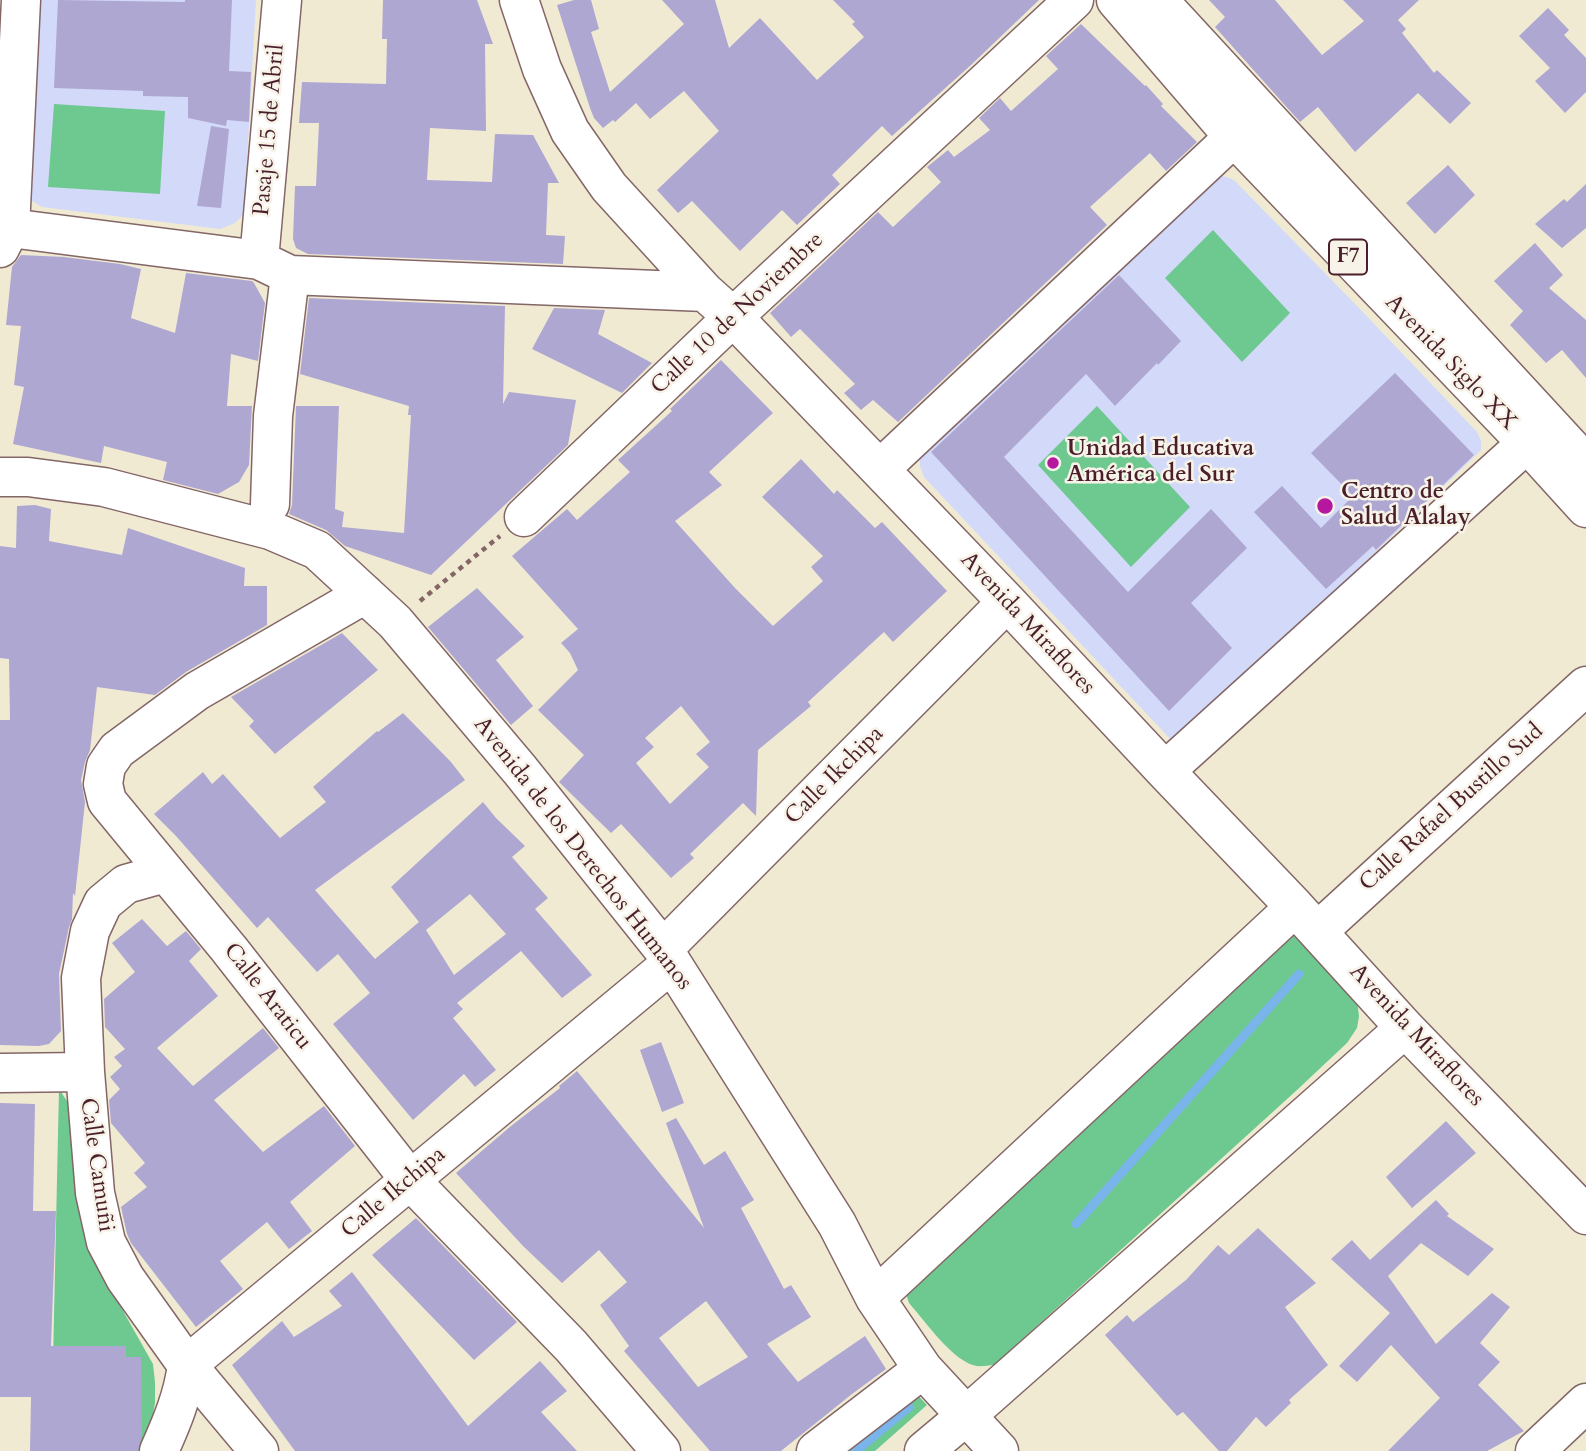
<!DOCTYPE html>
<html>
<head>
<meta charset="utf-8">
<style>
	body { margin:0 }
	canvas { display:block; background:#f0ead3 }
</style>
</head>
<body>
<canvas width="1586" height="1451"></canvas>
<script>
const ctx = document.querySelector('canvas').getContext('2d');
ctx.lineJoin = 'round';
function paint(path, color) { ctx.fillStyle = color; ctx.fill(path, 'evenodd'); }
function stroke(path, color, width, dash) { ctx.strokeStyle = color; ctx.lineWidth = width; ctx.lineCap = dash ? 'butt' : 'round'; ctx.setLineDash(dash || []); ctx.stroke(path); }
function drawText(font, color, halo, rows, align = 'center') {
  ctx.font = font + ' Cardo,serif'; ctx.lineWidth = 5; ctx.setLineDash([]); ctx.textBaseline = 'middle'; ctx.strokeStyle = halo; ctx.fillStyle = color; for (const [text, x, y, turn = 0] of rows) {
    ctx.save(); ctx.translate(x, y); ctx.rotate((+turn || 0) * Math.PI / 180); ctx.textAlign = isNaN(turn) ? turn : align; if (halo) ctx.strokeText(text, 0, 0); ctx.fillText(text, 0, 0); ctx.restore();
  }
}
paint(new Path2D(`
	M36 0H256L244 214 235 223 220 229 42 207 32 201 28 193Z
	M1221 176 1227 177 1234 180 1358 307 1477 432 1481 441V450L1176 745 924 477 920 466V458L923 453 1213 180Z`), '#d3d9f9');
paint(new Path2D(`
	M54 104 165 111 160 194 48 187Z
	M1213 230 1290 313 1242 362 1165 278Z
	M1097 406 1190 507 1131 567 1038 465Z
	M1290 923 1357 1001 1359 1016 1357 1028 1347 1043 1297 1090 994 1365C989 1365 982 1367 977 1366 954 1363 925 1321 909 1303L906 1294Z
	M59 1089 77 1116 105 1279 153 1364 155 1382V1403L152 1420 141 1451H51Z
	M909 1386 927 1405 875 1451H831Z`), '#6ec990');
stroke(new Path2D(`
	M1076 1224 1299 974
	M856 1451 909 1407`), '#79b4ea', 9);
paint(new Path2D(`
	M58 0 185 2V0H232L229 71 251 72 249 122 227 120 226 126 188 118V97L143 96V91L54 88Z
	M383 0H477L493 44H485L486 131 430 128 427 180 492 182 495 134 533 135 559 183H548L546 235 565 236 563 264 308 254 296 248 293 239 295 186H316L319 123H299L302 82 386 84 387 39H382Z
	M574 0H591L599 29 591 32 610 92 684 24 662 0H715L729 48 760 18 817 80 864 37 852 24 855 22 833 0H1039L971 65 892 136 882 126 832 175 840 184 797 225 782 210 740 251 692 201 678 213 657 190 719 131 684 91 650 119 636 103 615 122 613 120 603 128 594 118 590 108 557 5Z
	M1209 0H1275L1322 55 1364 21 1343 0H1419L1398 20 1406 29 1402 33 1434 73 1437 70 1471 103 1450 124 1418 93 1355 152 1318 107 1300 122 1215 27 1225 17Z
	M1548 8 1569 30 1564 35 1586 58V92L1565 113 1535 81 1550 68 1519 36Z
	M1081 24 1145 86 1146 85 1163 104 1161 106 1197 142 1166 171 1150 153 1090 207 1107 225 898 422 873 400 861 410 844 393 855 384 800 329 791 337 770 313 878 212 893 227 941 182 927 167 948 150 954 157 990 130 979 118 1000 98 1011 111 1058 69 1046 56Z
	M211 126 229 129 221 208 197 206Z
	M1448 165 1475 195 1435 234 1406 203Z
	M1586 184V228L1562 248 1535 224 1564 199 1567 202Z
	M1535 243 1563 275 1549 288 1586 320V378L1562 350 1546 363 1510 325 1523 311 1494 281Z
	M21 255 64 257 120 264 141 269 131 318 175 333 186 273 252 281 254 283 265 303 258 361 231 354 227 406H252L249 465 239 482 218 494 163 480 167 462 104 446 101 463 13 444 24 387 14 385 21 326 6 325 12 267Z
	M1119 275 1181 341 1158 365 1157 363 1115 406 1086 374 1004 457 1128 592 1211 509 1247 548 1191 603 1232 648 1169 711 931 452Z
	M309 298 505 306 503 404 509 392 576 400 568 445 431 575 345 546 326 530 289 514 292 505 296 406H339L335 509 344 512 342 527 404 533 411 415H408L409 406 300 374Z
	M554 308 605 310 598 334 652 363 622 393 532 349Z
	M721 360 773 413 709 472 722 485 675 521 735 588 773 626 823 581 811 567 823 556 762 497 801 459 834 494 837 490 875 528 882 522 947 591 893 642 884 632 808 702 811 706 758 750 756 816 743 803 690 854 694 858 671 878 621 824 611 833 559 782 584 755 538 710 578 670 570 653 561 643 578 629 512 556 567 509 577 520 630 472 618 460 672 411 670 409ZM681 706 710 742 696 754 709 767 670 804 636 763 654 747 645 738Z
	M1395 373 1474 455 1380 546 1376 550 1373 546 1326 589 1254 512 1282 486 1321 528 1353 496 1311 453Z
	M35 505 51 509 49 541 122 555 128 528 245 568 244 586H267V625L186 672 155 695 97 687 90 750 85 762 81 780 85 802 75 896 73 893 72 919 69 927 59 974 61 1031 49 1044 39 1046 0 1045V720H10L9 659 0 658V546L16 548 17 506Z
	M477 588 524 637 496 660 533 706 511 725 428 627Z
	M342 633 378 670 275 754 249 726 254 721 231 697Z
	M403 713 451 762 465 780 315 890 375 959 419 922 391 887 483 802 496 818 525 846 512 857 548 898 535 909 592 975 562 998 521 951 457 1003 463 1009 453 1018 496 1070 475 1087 464 1074 413 1120 333 1024 370 993 338 954 317 972 268 917 257 928 176 836 154 814 203 772 212 784 223 774 280 838 326 802 313 787 377 731 378 732ZM470 894 506 934 454 975 426 930Z
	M142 919 167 946 186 931 201 949 189 961 218 996 157 1048 193 1086 263 1028 279 1048 214 1100 263 1152 324 1106 355 1146 290 1202 312 1231 289 1249 267 1222 220 1261 243 1289 196 1327 131 1243 127 1234 121 1207 147 1187 134 1173 145 1163 111 1123 109 1100 120 1089 110 1077 122 1066 114 1057 125 1049 105 1027 104 999 135 972 112 943Z
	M661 1042 684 1103 662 1112 640 1050Z
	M577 1071 704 1228 666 1123 676 1118 704 1165 725 1151 754 1200 741 1208 784 1289 791 1285 811 1317 767 1344 798 1382 865 1336 886 1369 852 1394 781 1451H710L624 1351 629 1346 600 1305 627 1282 599 1250 562 1283 523 1246 456 1173 511 1126 560 1088 559 1086ZM706 1301 748 1357 698 1387 659 1338Z
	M0 1103 35 1104 33 1211H56L51 1346H126V1357H141L142 1435 138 1451H30L31 1397H0Z
	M1446 1121 1476 1153 1412 1208 1386 1177Z
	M1436 1200 1449 1214 1447 1216 1494 1249 1468 1276 1421 1243 1388 1276 1436 1344 1492 1293 1510 1307 1480 1343 1500 1362 1478 1385 1524 1431 1487 1451H1388L1440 1398 1391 1345 1357 1382 1339 1366 1390 1313 1331 1259 1352 1240 1370 1260Z
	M416 1218 517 1322 474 1360 372 1255Z
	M1258 1228 1316 1283 1285 1307 1328 1365 1289 1400 1291 1403 1266 1427 1256 1417 1227 1451H1219L1183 1412 1177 1416 1105 1335 1127 1315 1133 1322 1186 1280 1218 1245 1229 1255Z
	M352 1272 468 1426 540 1361 567 1391 541 1412 577 1451H295L232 1365 282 1321 294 1337 342 1306 329 1291Z`), '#aea7d2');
const minor = new Path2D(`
	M519 0 542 69 570 131 609 187 705 292 733 317 1007 602 1165 771 1295 907 1405 1028 1586 1215
	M10 228 259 260 290 275 705 292
	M0 248 10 228 21 0
	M259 260 282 0
	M880 469 1234 137
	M0 477H28L104 487 270 530 317 550 395 622 520 770 663 949 837 1224 875 1298 923 1369 999 1451
	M270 504 273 416 290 275
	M524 517 733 317 1074 0
	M365 594 197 691 117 750 106 766 103 784 107 801 229 949 410 1180 571 1346 661 1451
	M1165 771 1527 443
	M165 873 126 884 103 903 90 931 81 978 85 1072 95 1193 106 1242 125 1278 187 1365 259 1451
	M1318 931 1586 686
	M663 949 1007 602
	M0 1073 85 1072
	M875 1298 1295 907
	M159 1451C172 1422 183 1396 187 1365L672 963
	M816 1451 923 1369
	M924 1451 967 1415 1405 1028
	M1535 1451 1586 1403`);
const highway = new Path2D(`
	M1116 0 1234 137 1527 443 1586 508
	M1158 0 1586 464`);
stroke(minor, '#846666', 41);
stroke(highway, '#846666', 41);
stroke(new Path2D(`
	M420 601 500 536`), '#846666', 4.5, [5, 5]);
stroke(minor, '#fff', 38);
stroke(highway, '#fff', 38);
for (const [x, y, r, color] of [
	[1053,463,7,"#b5179e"],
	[1325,506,9,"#b5179e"]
]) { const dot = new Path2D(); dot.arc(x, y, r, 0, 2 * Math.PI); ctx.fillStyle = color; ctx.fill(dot); stroke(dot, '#f7f3e8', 2.5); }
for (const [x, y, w] of [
	[1348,257,38]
]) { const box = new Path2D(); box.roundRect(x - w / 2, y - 17.5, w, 35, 5); ctx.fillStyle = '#f7f3e8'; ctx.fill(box); stroke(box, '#4a1f2b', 2); }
drawText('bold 21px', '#4a1f2b', null, [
	["F7",1348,257]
]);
drawText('23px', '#4a1f2b', '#f7f3e8', [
	["Pasaje 15 de Abril",270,130,-85],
	["Calle 10 de Noviembre",738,314,-43],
	["Avenida Siglo XX",1450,363,46],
	["Avenida Miraflores",1027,624,47],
	["Calle Ikchipa",835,776,-45],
	["Calle Rafael Bustillo Sud",1452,808,-42],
	["Avenida de los Derechos Humanos",582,854,52],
	["Calle Araticu",267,997,52],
	["Avenida Miraflores",1416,1036,47],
	["Calle Camuñi",96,1165,82],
	["Calle Ikchipa",394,1193,-40]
]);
drawText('bold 23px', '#4a1f2b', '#f7f3e8', [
	["Unidad Educativa",1067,450],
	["América del Sur",1067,476],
	["Centro de",1341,493],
	["Salud Alalay",1341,519]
], 'left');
</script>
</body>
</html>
